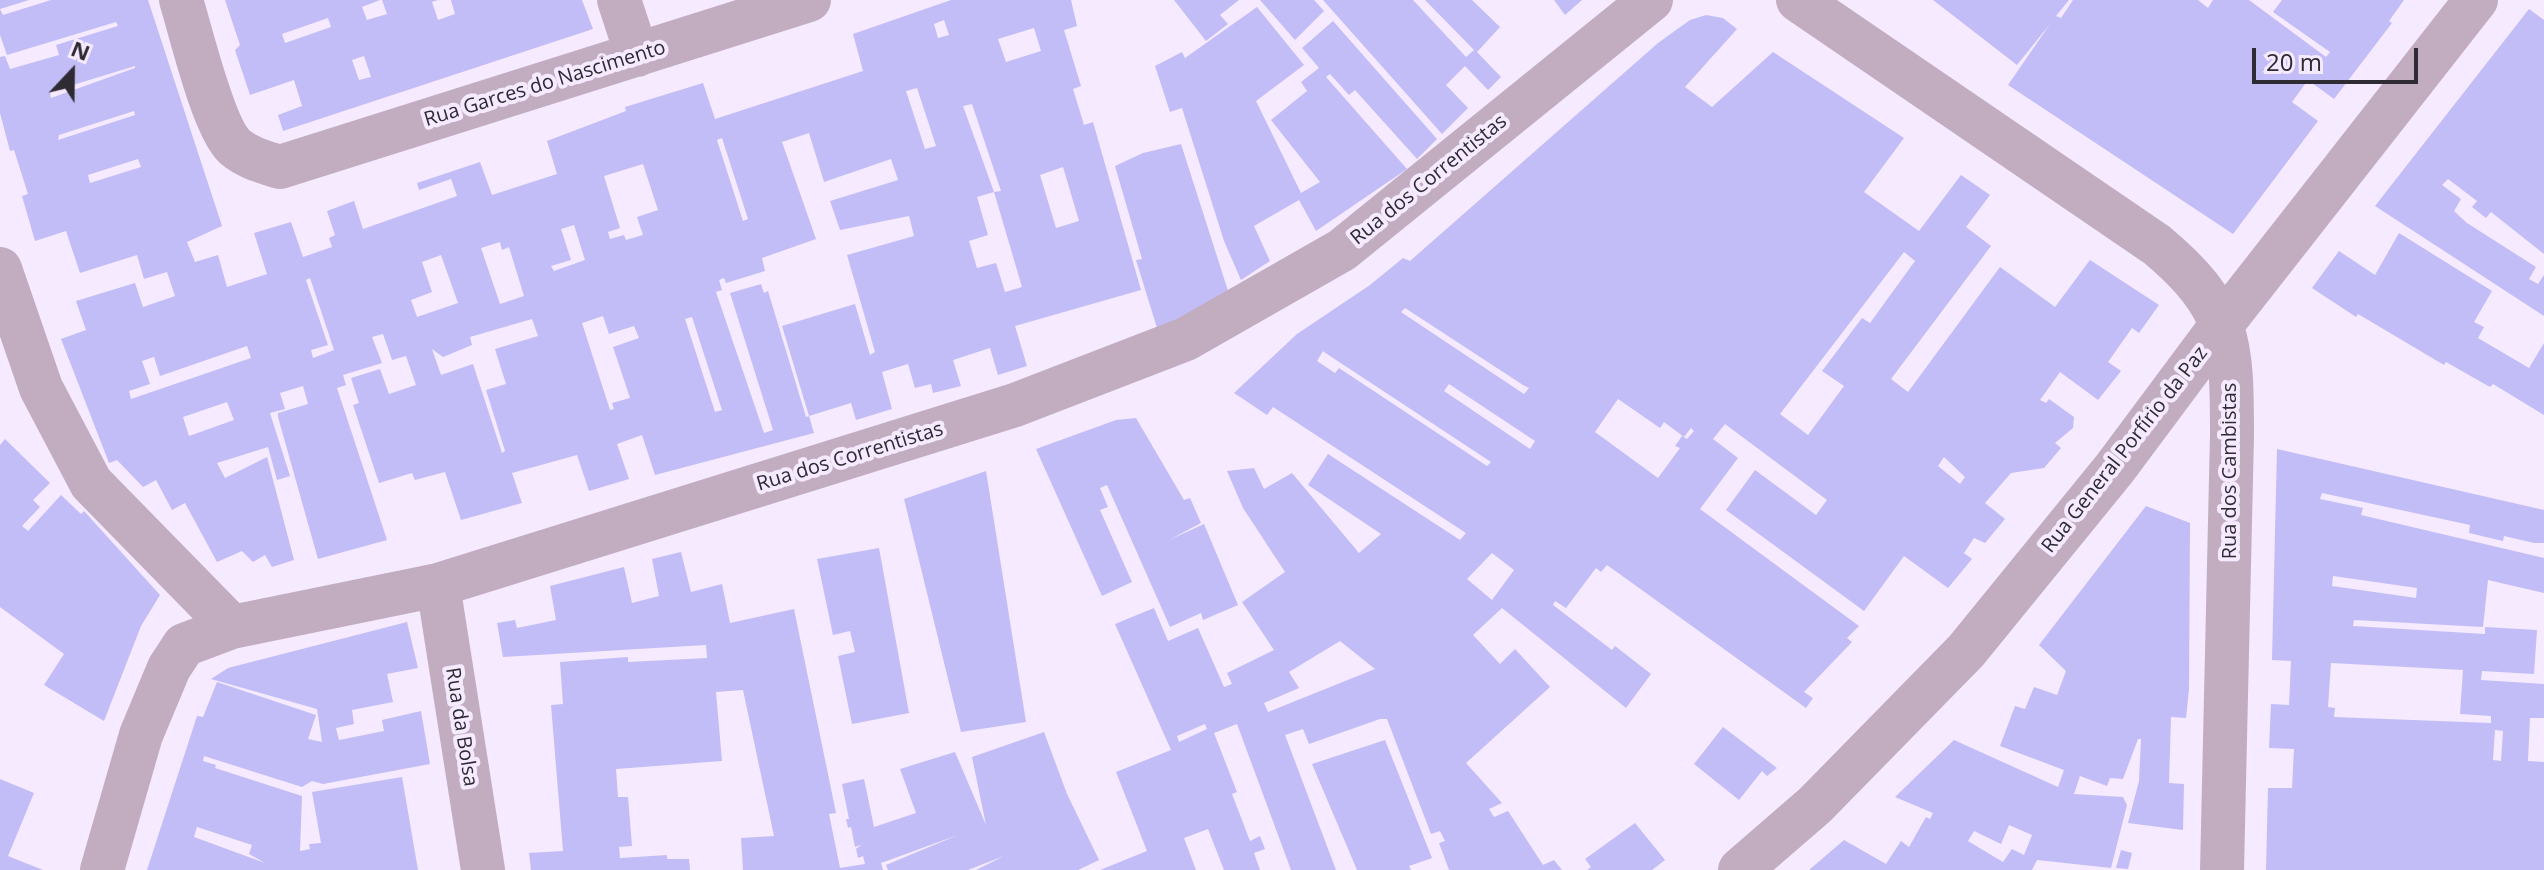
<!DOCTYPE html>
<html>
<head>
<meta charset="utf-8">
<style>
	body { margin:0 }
	#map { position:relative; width:2544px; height:870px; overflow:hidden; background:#f5eaff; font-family:"Open Sans",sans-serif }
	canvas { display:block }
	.north { position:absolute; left:32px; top:32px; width:80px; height:80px; -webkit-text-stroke:6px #f5eaff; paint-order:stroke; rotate:22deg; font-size:22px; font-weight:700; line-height:32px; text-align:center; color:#2f2b33 }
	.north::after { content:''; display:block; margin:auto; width:28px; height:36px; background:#2f2b33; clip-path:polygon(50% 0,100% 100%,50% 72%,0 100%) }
	.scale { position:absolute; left:2252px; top:48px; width:166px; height:36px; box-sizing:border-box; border:4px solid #2f2b33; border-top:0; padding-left:10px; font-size:24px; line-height:28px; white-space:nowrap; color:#2f2b33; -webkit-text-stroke:6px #f5eaff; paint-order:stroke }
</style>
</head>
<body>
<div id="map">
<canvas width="2544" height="870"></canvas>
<div class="north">N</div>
<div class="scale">20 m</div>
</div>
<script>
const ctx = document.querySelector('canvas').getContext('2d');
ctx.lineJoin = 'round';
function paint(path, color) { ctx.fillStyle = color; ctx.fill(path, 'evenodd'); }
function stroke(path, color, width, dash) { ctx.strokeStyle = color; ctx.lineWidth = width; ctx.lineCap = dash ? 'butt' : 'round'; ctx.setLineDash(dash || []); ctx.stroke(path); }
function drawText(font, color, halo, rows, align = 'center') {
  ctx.font = font + ' "Open Sans",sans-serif'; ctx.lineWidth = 8; ctx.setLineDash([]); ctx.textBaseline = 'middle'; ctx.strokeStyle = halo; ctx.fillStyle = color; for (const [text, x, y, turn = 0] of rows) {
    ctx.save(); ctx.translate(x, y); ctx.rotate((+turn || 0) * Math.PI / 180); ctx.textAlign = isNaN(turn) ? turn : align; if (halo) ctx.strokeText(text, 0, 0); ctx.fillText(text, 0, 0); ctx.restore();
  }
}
paint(new Path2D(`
	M0 0H29L0 9 3 15 51 0H148L222 226 187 242 195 262 218 255 227 287 267 274 254 233 291 222 303 257 332 247 329 238 335 235 327 211 354 201 363 229 457 196 451 179 419 190 417 183 480 162 492 195 557 174 547 141 626 111 625 107 703 83 715 119 863 71 853 34 951 0H1071L1077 26 1064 30 1081 86 1073 89 1084 125 1093 122 1141 290 1015 326 1027 366 998 375 990 348 953 360 961 386 933 393 931 384 915 388 908 364 882 372 892 409 856 420 851 403 809 416 782 326 855 304 870 355 875 352 847 255 914 236 909 216 840 230 830 201 898 180 891 159 824 182 809 133 782 142 816 239 762 258 765 271 726 283 724 278 719 280 722 290 716 292 764 433 773 430 730 293 761 284 764 293 768 291 806 417 809 416 814 433 655 475 642 435 617 444 629 479 589 491 577 455 512 473 522 503 461 520 445 472 415 480 412 473 379 483 353 405 359 403 351 378 380 369 389 394 416 385 406 356 392 360 383 334 372 337 382 363 343 375 346 385 337 388 387 540 318 559 278 417V413L308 404 303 386 280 393 285 409 270 413 290 476 277 480 268 447 217 463 225 478 267 457 294 560 272 567 265 555 253 562 242 551 217 562 185 503 172 510 156 480 143 487 117 460 109 463 61 339 86 330 76 301 135 283 143 307 175 296 167 272 144 279 137 255 80 273 66 231 35 241 22 196 28 194 14 150 10 151 0 113V57L5 56 10 69 59 55 56 45 118 26 116 22 7 55 0 35ZM944 20 949 35 938 38 934 24ZM1034 28 1041 51 1006 62 998 39ZM135 66V68L51 98 50 92ZM917 88 936 146 925 149 906 91ZM972 104 1001 191 994 192 1022 287 1005 292 996 263 977 268 969 241 988 235 977 197 994 192 963 106ZM134 111 135 115 58 140 59 135ZM722 138 748 219 743 221 717 140ZM138 159 141 167 90 183 88 175ZM643 164 658 210 637 217 643 235 626 240 624 235 610 239 608 232 620 228 604 176ZM1063 167 1079 221 1056 228 1040 175ZM574 225 585 260 554 271 551 266 571 260 561 229ZM500 242 502 250 509 247 524 296 500 304 481 248ZM441 255 458 303 417 317 411 300 432 292 422 262ZM310 278 334 350 313 358 311 350 328 345 306 280ZM603 316 609 334 634 326 639 338 613 347 630 398 612 403 614 409 610 410 582 323ZM692 317 722 410 715 412 685 319ZM532 319 538 336 495 349 506 384 486 390 505 451 502 453 473 364 441 375 432 349 443 357 472 345 470 337ZM247 346 251 358 131 399 129 391 150 384 142 361 154 357 160 376ZM227 402 234 420 189 436 183 417Z
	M225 0H380L362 7 367 20 387 14 382 0H438L432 2 438 20 455 14 451 0H582L593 29 283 131 278 115 302 106 294 80 250 95 235 50 240 45ZM328 18 331 27 285 43 282 34ZM364 56 371 77 359 80 352 60Z
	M1174 0H1239L1220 15 1228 24 1206 41Z
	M1260 0H1314L1324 11 1295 40Z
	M1323 0H1413L1466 57 1474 50 1425 0H1472L1500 27 1477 52 1501 77 1488 90 1465 66 1446 85 1468 108 1442 134Z
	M1554 0H1582L1565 15Z
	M1933 0H2069L2056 16 2061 18 2073 0H2198L2208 8 2213 0H2249L2326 57 2330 52 2273 12 2282 0H2404L2389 21 2392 23 2334 99 2308 80 2292 102 2318 121 2233 234 2008 85 2050 24 2017 65Z
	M1257 7 1304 65 1256 101 1301 193 1320 182 1271 120 1307 91 1301 82 1319 68 1302 48 1333 21 1437 139 1417 159 1355 90 1349 95 1330 74 1326 77 1407 169 1316 231 1299 200 1254 226 1270 261 1241 280 1224 241 1182 108 1170 112 1155 66 1182 52 1185 58Z
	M2529 9 2544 20V254L2491 212 2486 218 2472 207 2477 201 2448 179 2442 185 2461 199 2454 211 2467 223 2536 267 2529 279 2538 284 2544 275V316L2375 206Z
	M1706 15 1723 18 1737 29 1685 87 1712 107 1773 52 1904 138 1864 192 1919 231 1961 175 1990 195 1966 227 1991 246 1891 379 1908 392 2000 267 2055 307 2090 260 2159 305 2139 333 2132 328 2108 362 2121 371 2098 400 2060 372 2040 400 2046 403 2049 399 2074 417 2073 428 2055 443 2061 448 2044 468 2011 473 1985 503 2005 519 1985 543 1974 538 1964 553 1972 559 1948 588 1904 556 1864 611 1726 510 1755 470 1816 515 1827 500 1725 424 1713 439 1738 458 1700 509 1859 626 1847 638 1852 642 1804 692 1813 698 1806 708 1607 565 1601 572 1596 568 1566 608 1555 601 1553 605 1612 650 1615 646 1651 674 1626 708 1502 608 1473 635 1500 664 1515 649 1550 687 1466 763 1502 803 1489 809 1494 817 1508 811 1543 865 1554 860 1562 870H1449L1439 843 1445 841 1440 831 1431 834 1387 719H1380L1309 744 1303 729 1285 735 1336 870H1291L1237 724 1214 733 1237 792 1232 794 1250 841 1260 836 1265 849 1254 853 1260 870H1224L1208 829 1184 838 1196 870H1100L1147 851 1116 772 1171 750 1115 624 1154 608 1168 641 1198 628 1224 687 1232 684 1227 673 1274 650 1242 602 1285 572 1243 508 1227 471 1254 468 1264 489 1292 473 1359 553 1381 534 1308 485 1328 454 1460 540 1466 533 1273 407 1267 415 1234 393 1297 334 1370 285 1403 258 1410 261 1658 43 1690 20ZM1904 252 1915 261 1870 323 1862 318 1822 371 1844 386 1808 435 1780 414ZM1405 308 1523 385 1529 388 1524 394 1401 312ZM1323 351 1324 352 1491 462 1487 466 1339 368 1335 373 1317 361ZM1449 384 1535 441 1530 449 1444 391ZM1618 399 1660 428 1664 422 1684 437 1691 428 1694 431 1687 439 1682 436 1675 446 1680 448 1658 478 1595 432ZM1944 457 1965 477 1960 484 1938 466ZM1492 553 1514 570 1492 600 1467 579ZM1340 641 1375 669 1268 712 1264 703 1299 688 1289 672ZM1205 724 1207 729 1179 742 1177 736Z
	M1181 144 1230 297 1157 328 1136 260 1142 259 1115 166 1143 153Z
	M2399 233 2492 291 2474 322 2484 327 2478 338 2529 368 2544 343V415L2493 384 2490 387 2446 362 2444 365 2358 314 2356 317 2312 288 2339 251 2375 275Z
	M1136 418 1184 500 1190 498 1201 523 1169 540 1204 524 1238 605 1203 620 1201 613 1170 627 1107 485 1100 488 1108 507 1100 510 1132 582 1102 596 1036 449 1116 420Z
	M5 439 50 483 33 500 40 507 22 526 28 531 61 495 81 514 84 511 160 595 141 626 104 721 44 685 64 654 0 607V445Z
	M2277 449 2544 510V543H2534L2504 536 2503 541 2469 533 2470 525 2322 493 2320 499 2363 508 2361 515 2544 558V593L2488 580 2483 627 2354 620 2353 626 2485 634V627L2537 630 2534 674 2482 671 2481 680 2544 684V718H2530L2528 761 2544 762V870H2266L2268 788H2292L2294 749 2269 748 2271 704 2289 705 2291 661 2272 660ZM2333 576 2417 588 2416 598 2332 586ZM2331 663 2463 670 2460 714 2491 716V723L2334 717 2335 708 2328 707ZM2495 730 2503 731 2501 761 2493 760Z
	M986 471 1026 722 961 732 904 499Z
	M2146 506 2190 523 2189 689 2186 718 2171 717 2169 783 2184 784 2183 830 2128 823 2139 781 2141 739H2138L2123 779 2110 778 2107 786 2080 776 2074 794 2123 797 2127 805 2111 868 2037 860 2032 870H1809L1844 840 1886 864 1901 841 1909 847 1926 817 1930 819 1933 813 1895 797 1954 740 2058 787 2064 770 2000 746 2015 706 2025 709 2034 687 2057 695 2066 671 2039 645ZM2009 825 2032 835 2024 855 2012 849 2003 862 1968 841 1974 831 2001 844Z
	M879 548 909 713 852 724 838 656 855 652 850 631 833 635 817 559Z
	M681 552 691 592 722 584 730 623 794 609 836 813 829 814 840 868 865 864 863 856 858 858 856 849 861 845 855 847 851 827 848 828 846 819H849L842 784 864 779 874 827 916 813 900 769 955 752 986 825 972 757 1044 732 1067 794 1099 860 1078 870H976L1004 856 968 870H888L886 865 958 835 881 863 883 870H743L741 838 774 836 743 690 716 692 722 761 616 769 618 797H628L632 846 619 847 620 858 667 855V859H689L690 870H531L529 853 563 851 551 705 563 704 560 662 628 657V662L707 658 706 645 503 657 497 623 515 620 517 628 556 620 550 586 624 567 632 603 659 596 652 559Z
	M407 622 418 668 387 674 393 702 352 710 354 724 336 728 339 740 384 731 382 720 421 711 430 764 323 784 312 781 302 787 204 756 203 761 216 765 215 768 302 796 300 851 310 849 309 844 321 843 312 792 402 777 418 870H147L197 716 203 717 217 682 316 715 308 739 322 742 317 709 211 679 228 668ZM197 827 252 845 249 854 265 863 194 837Z
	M1723 727 1777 768 1767 776 1762 771 1739 800 1694 764Z
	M1385 740 1432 858 1409 866 1411 870H1357L1312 764Z
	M0 779 34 793 8 856 43 870H0Z
	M1635 823 1665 860 1652 870H1587L1591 867 1585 859Z
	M2121 850 2132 853 2128 869 2116 868Z`), '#c3bdf7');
stroke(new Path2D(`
	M181 0C191 32 213 127 235 147 248 158 264 162 280 167L809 0
	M619 0 637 55
	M1798 0 2157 245C2231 307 2232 342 2232 435L2222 870
	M0 269 41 388 91 483 232 627
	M438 585 483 870
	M102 870 141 735 169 668 184 645 232 627 438 585 1015 405 1186 339 1342 250 1651 0
	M1740 870 1815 805 1966 651 2115 468 2223 323 2476 0`), '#c2adc0', 44);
drawText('20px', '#2f2b33', '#f5eaff', [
	["Rua Garces do Nascimento",545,84,-17],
	["Rua dos Correntistas",1429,180,-39],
	["Rua General Porfírio da Paz",2125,450,-52],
	["Rua dos Correntistas",850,457,-17],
	["Rua dos Cambistas",2230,471,-90],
	["Rua da Bolsa",461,727,81]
]);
</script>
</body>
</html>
